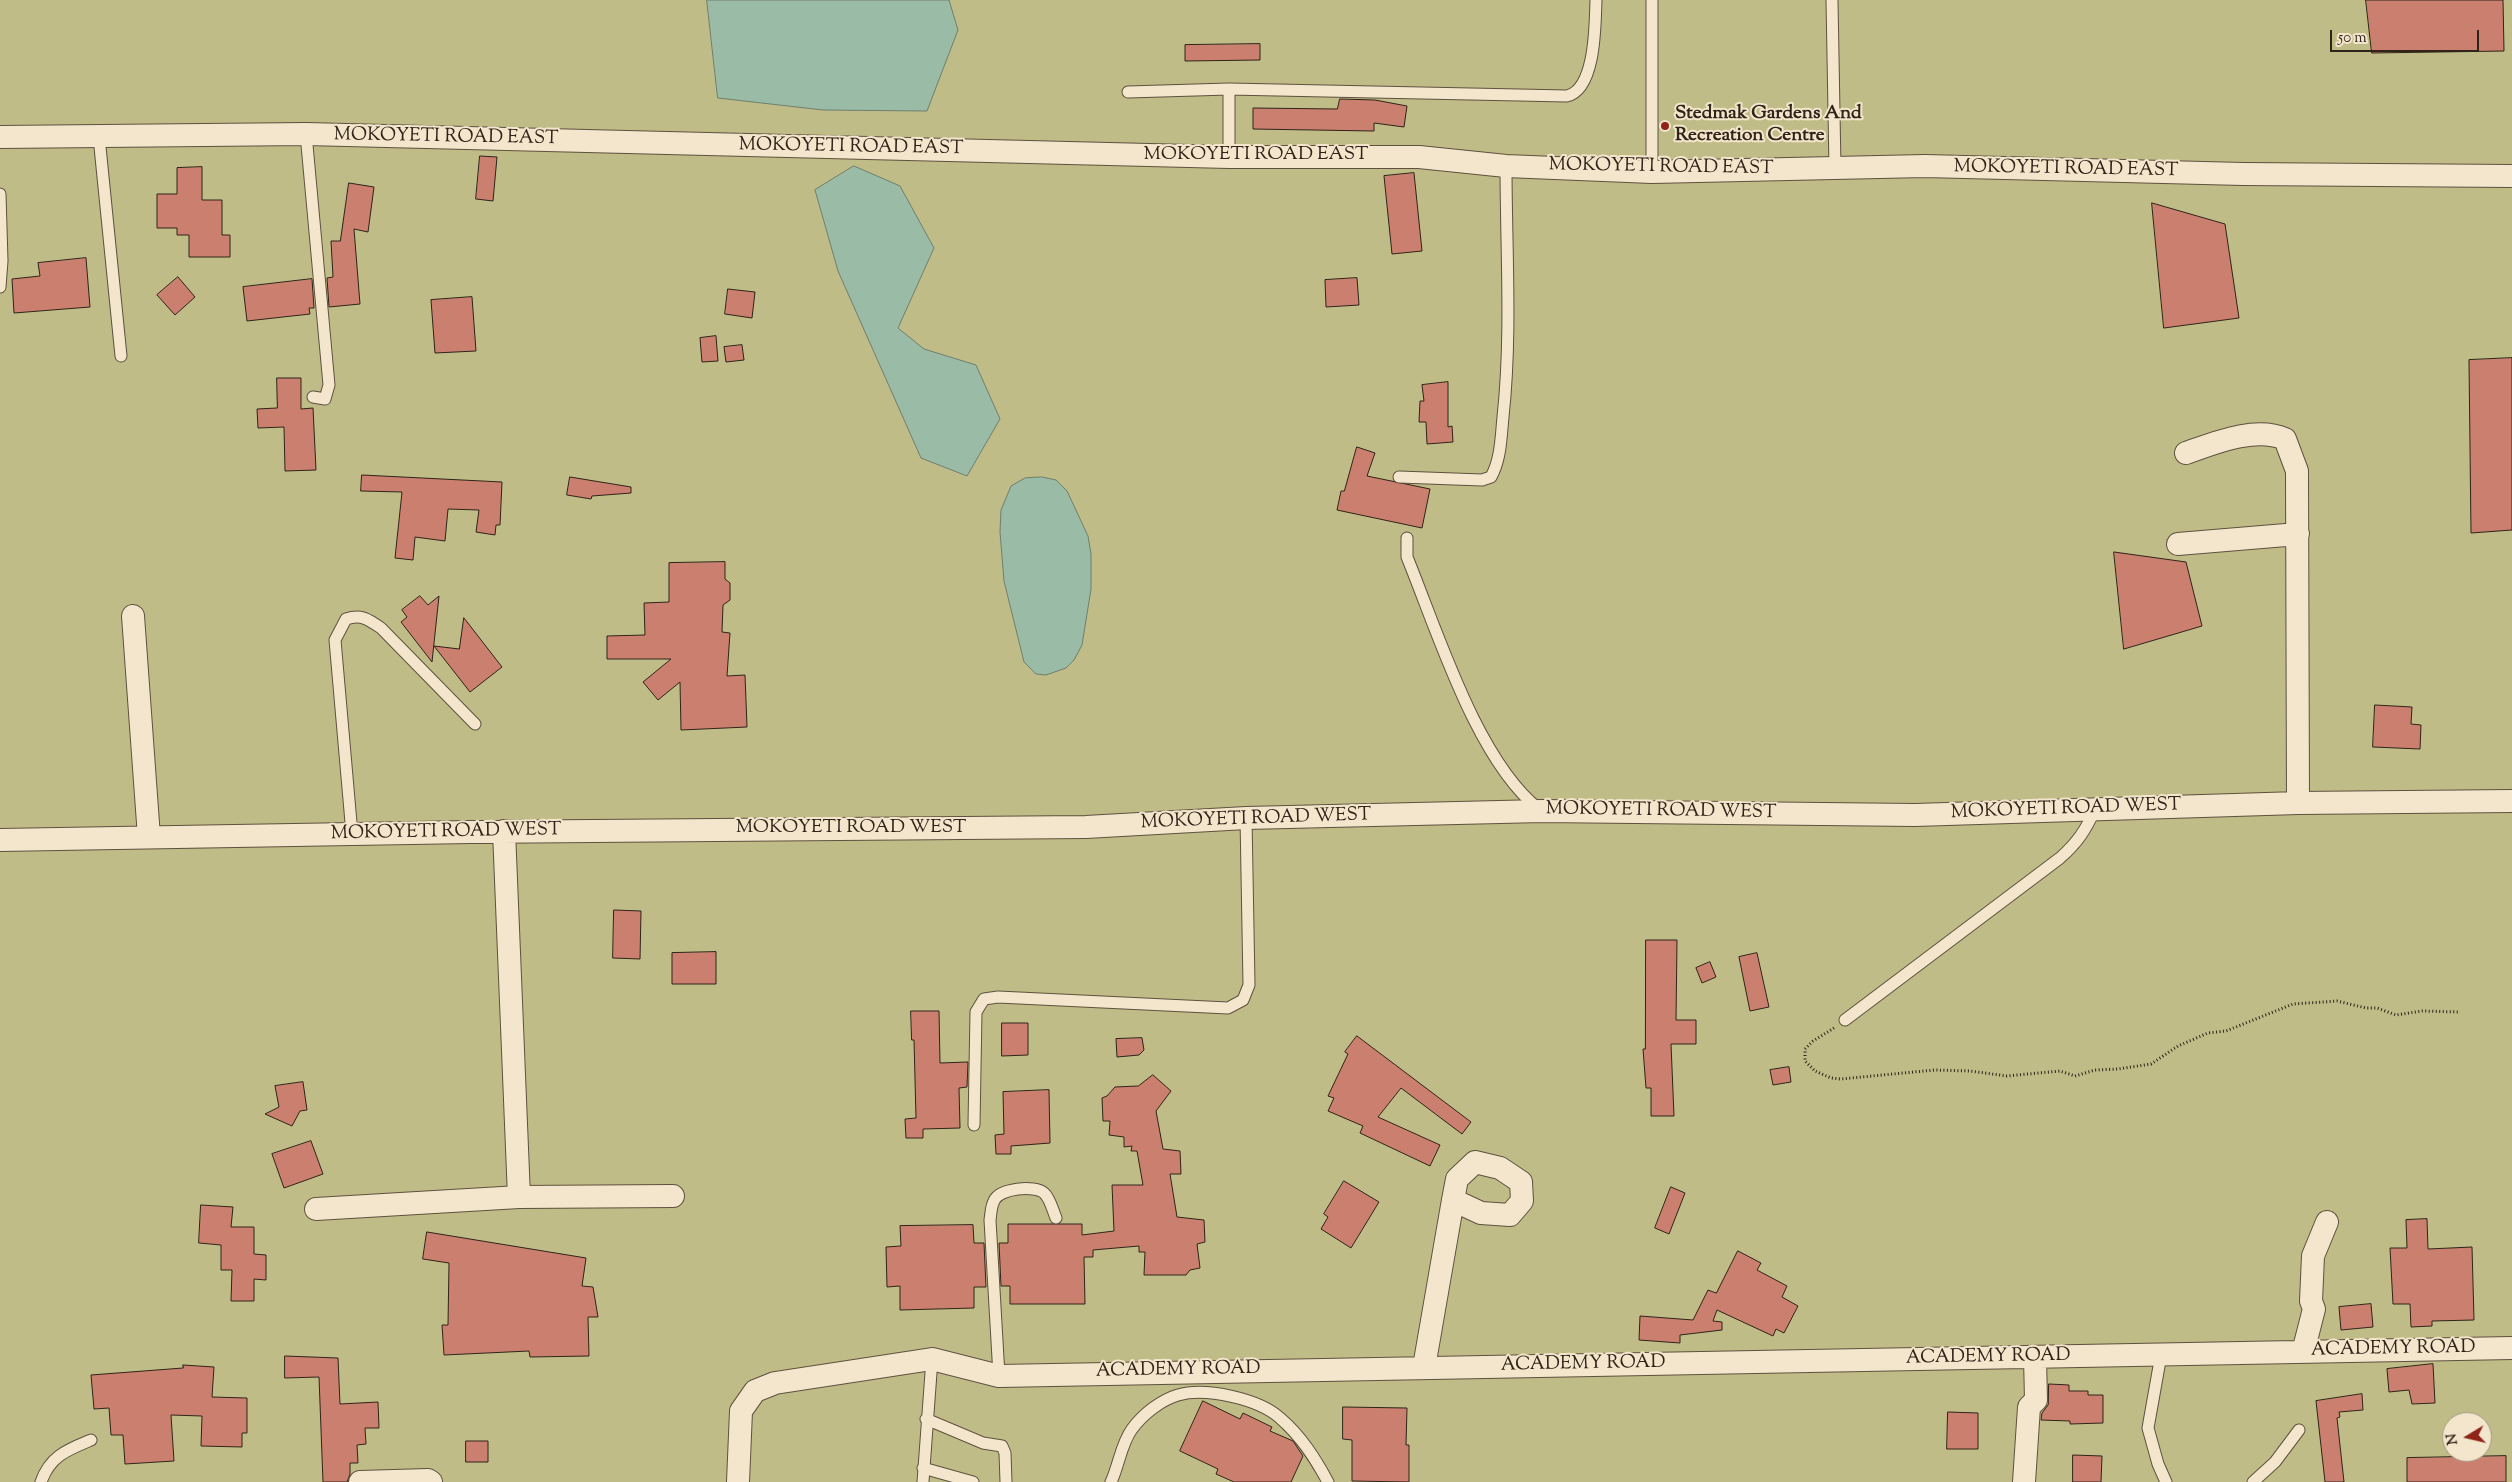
<!DOCTYPE html>
<html>
<head>
<meta charset="utf-8">
<style>
	body { margin:0 }
	#map { position:relative; width:2512px; height:1482px; overflow:hidden; background:#edd8b0; font-family:"Sorts Mill Goudy",serif }
	canvas { display:block }
	.north { position:absolute; left:2442px; top:1412px; width:50px; height:50px; box-sizing:border-box; background:#f3e6cc; border:1px solid #a59884; border-radius:50%; rotate:261deg; font-size:14px; font-weight:700; line-height:20px; text-align:center; color:#302419 }
	.north::after { content:''; display:block; margin:auto; width:18px; height:22px; background:#8f2418; clip-path:polygon(50% 0,100% 100%,50% 72%,0 100%) }
	.scale { position:absolute; left:2330px; top:30px; width:149px; height:22px; box-sizing:border-box; border:2px solid #302419; border-top:0; padding-left:6px; font-size:15px; line-height:18px; white-space:nowrap; color:#302419; -webkit-text-stroke:4px #f3e6cc; paint-order:stroke }
</style>
</head>
<body>
<div id="map">
<canvas width="2512" height="1482"></canvas>
<div class="north">N</div>
<div class="scale">50 m</div>
</div>
<script>
const ctx = document.querySelector('canvas').getContext('2d');
ctx.lineJoin = 'round';
function paint(path, color) { ctx.fillStyle = color; ctx.fill(path, 'evenodd'); }
function stroke(path, color, width, dash) { ctx.strokeStyle = color; ctx.lineWidth = width; ctx.lineCap = dash ? 'butt' : 'round'; ctx.setLineDash(dash || []); ctx.stroke(path); }
function drawText(font, color, halo, rows, align = 'center') {
  ctx.font = font + ' "Sorts Mill Goudy",serif'; ctx.lineWidth = 4; ctx.setLineDash([]); ctx.textBaseline = 'middle'; ctx.strokeStyle = halo; ctx.fillStyle = color; for (const [text, x, y, turn = 0] of rows) {
    ctx.save(); ctx.translate(x, y); ctx.rotate((+turn || 0) * Math.PI / 180); ctx.textAlign = isNaN(turn) ? turn : align; if (halo) ctx.strokeText(text, 0, 0); ctx.fillText(text, 0, 0); ctx.restore();
  }
}
paint(new Path2D(`
	M0 0H2512V1482H0ZM2452 1422H2482V1452H2452Z`), '#bfbc87');
const water = new Path2D(`
	M707 0H949L958 30 927 111 823 110 718 98Z
	M854 166 900 186 934 248 898 328 924 349 976 365 1000 419 967 476 921 458 838 271 815 190Z
	M1042 477 1056 480 1067 491 1088 536 1091 554V589L1082 645 1074 660 1066 668 1046 675 1036 674 1024 662 1004 581 1000 532 1001 510 1011 486 1025 478Z`);
paint(water, '#9abba6');
stroke(water, '#707f6e', 1);
const building = new Path2D(`
	M2366 0H2503L2504 51 2372 53Z
	M1260 44V60L1185 61V45Z
	M1340 99 1375 100 1407 106 1404 127 1374 123V131L1253 129V108L1337 109Z
	M480 156 497 157 493 201 476 199Z
	M202 167V200H222V235H230V257H189V235H177V228H157V194H177V168Z
	M1414 173 1422 251 1392 254 1384 176Z
	M349 183 374 187 368 232 354 229 360 304 329 307 327 278 333 277 331 241H340Z
	M2152 203 2225 224 2239 318 2164 328Z
	M86 258 90 307 14 313 12 279 40 276 38 263Z
	M178 277 195 297 175 315 157 295Z
	M1357 278 1359 305 1326 307 1325 280Z
	M312 279 314 308H309L310 314 247 321 243 287Z
	M728 289 755 292 752 318 725 314Z
	M472 297 476 351 435 353 431 300Z
	M716 336 718 361 702 362 700 338Z
	M742 345 744 360 726 362 724 347Z
	M2512 358V530L2471 533 2469 360Z
	M277 378H301V409L313 408 316 470 285 471 284 427 258 428 257 409 277 408Z
	M1448 382V427L1452 426 1453 442 1427 444 1426 422H1419L1420 401H1424L1422 385Z
	M1357 447 1375 453 1367 476 1430 489 1422 528 1337 510 1341 491H1344Z
	M362 475 502 482 500 525H496L495 535 476 532 479 510 448 509 445 541 415 537 413 560 395 558 402 492 361 491Z
	M570 477 631 487V493L592 496 591 499 567 495Z
	M2114 552 2186 562 2202 626 2124 649Z
	M725 562V579L730 583V600L723 605 722 632 730 633 727 676 745 675 747 727 681 730 680 682 658 700 643 682 671 659H607V636L645 635 644 603 669 602V563Z
	M420 596 428 605 439 596 432 662 401 622 407 617 402 610Z
	M464 618 502 667 470 692 434 646 459 649Z
	M2375 705 2412 707 2411 724 2421 725 2420 749 2373 747Z
	M614 910 641 911 640 959 613 958Z
	M1646 940H1677L1676 1020H1696V1044H1671L1674 1116H1651V1088H1646L1643 1049H1645Z
	M716 952V984H672V953Z
	M1757 953 1769 1007 1750 1011 1739 957Z
	M1710 962 1716 977 1702 983 1696 968Z
	M911 1011H939L940 1063 968 1062 967 1087 959 1088 960 1128 923 1129V1138H906L905 1119 916 1118 914 1040H912Z
	M1002 1023H1028V1055L1002 1056Z
	M1357 1036 1471 1122 1462 1134 1401 1088 1378 1117 1440 1145 1430 1166 1360 1133 1363 1126 1328 1111 1334 1098 1328 1096 1348 1054 1345 1052Z
	M1142 1038 1144 1050 1139 1055 1117 1057 1116 1039Z
	M1789 1067 1791 1082 1773 1085 1770 1070Z
	M1153 1075 1171 1091 1156 1111 1163 1149 1180 1151 1181 1174H1170L1177 1217 1204 1220 1205 1242 1197 1244 1200 1268 1190 1270 1186 1275H1144L1145 1252H1139V1246L1093 1250V1257H1084L1085 1304H1010V1286H1001L999 1243H1008V1224H1082V1235L1114 1231 1112 1185H1143L1137 1151H1131L1132 1146 1124 1147V1137L1109 1135 1110 1121H1103L1102 1098 1107 1096 1115 1087 1138 1086Z
	M303 1082 307 1110 300 1111 292 1126 265 1114 279 1107 275 1086Z
	M1049 1090 1050 1143 1011 1146V1154H996L995 1135 1004 1134 1003 1092Z
	M311 1141 323 1174 284 1188 272 1154Z
	M1344 1181 1379 1202 1351 1248 1321 1229 1328 1217 1324 1214Z
	M1671 1187 1685 1193 1669 1234 1655 1228Z
	M201 1205 233 1207 231 1227H254V1254L266 1255V1280L254 1279V1301H231L232 1270H221V1245L199 1243Z
	M2427 1219 2428 1249 2472 1247 2474 1320 2432 1321V1326L2411 1327 2410 1304H2393L2390 1248H2407L2406 1220Z
	M973 1225 974 1243H984L986 1287H974V1308L900 1310V1286L887 1287 886 1247 901 1246 900 1226Z
	M427 1232 586 1258 582 1286 593 1287 598 1317H588L589 1356 530 1357 529 1351 444 1355 442 1325H448L449 1263 423 1259Z
	M1738 1251 1761 1263 1757 1270 1787 1286 1782 1297 1798 1306 1784 1333 1776 1329 1773 1336 1717 1310 1713 1321 1722 1322V1330L1680 1335V1343L1639 1340 1640 1316 1693 1320 1708 1290 1716 1293Z
	M2371 1304 2373 1327 2341 1330 2339 1307Z
	M285 1356 338 1358 340 1404 378 1402 379 1428H365L366 1444 357 1445 358 1463H350V1474L347 1482H323L319 1377 285 1378Z
	M2433 1364 2435 1403 2412 1404 2409 1390 2389 1392 2387 1369Z
	M183 1365 214 1367 212 1397 247 1398V1433H242V1447L201 1446 202 1416 171 1415 174 1461 125 1464 123 1435H111L109 1408 94 1409 91 1375 183 1368Z
	M2049 1384 2069 1385V1391H2088V1395H2103V1423L2070 1424V1421L2041 1420 2042 1413 2048 1405Z
	M2362 1394 2363 1410 2339 1412 2340 1417 2337 1418 2344 1482H2325L2316 1401Z
	M1203 1401 1240 1419 1243 1413 1272 1427 1270 1431 1293 1441 1303 1456 1291 1482H1234L1216 1474 1218 1469 1180 1451Z
	M1343 1407 1407 1408 1406 1445H1409V1482L1352 1481V1440L1343 1439Z
	M1948 1412 1978 1413V1449H1947Z
	M466 1441H488V1462H466Z
	M2073 1455 2102 1456 2101 1482H2073Z
	M2506 1456V1482H2407V1458Z`);
paint(building, '#cb7f6e');
stroke(building, '#302419', 1);
const service = new Path2D(`
	M1832 0 1835 168
	M1229 89V157
	M1128 92 1229 89 1567 96C1596 89 1595 24 1596 0
	M306 134 329 385 325 399 313 397
	M99 137 121 356
	M1652 172V0
	M0 194 2 261 0 287
	M1399 477 1482 480 1491 477C1501 459 1501 437 1503 417 1512 334 1506 249 1506 166
	M1407 538V557C1437 630 1477 761 1539 809
	M352 834 335 640 346 619C361 614 368 619 381 628L475 724
	M1845 1020 2060 858C2077 843 2086 830 2095 809
	M974 1125 976 1012 984 999 998 997 1228 1008 1243 1000 1249 985 1246 818
	M2161 1355 2148 1428 2158 1464 2166 1482
	M999 1376 990 1220C991 1214 991 1206 994 1201 999 1188 1035 1185 1044 1193 1050 1198 1053 1211 1056 1218
	M926 1419 983 1443 1002 1446 1005 1453 1006 1482
	M923 1468 973 1482
	M41 1482C50 1456 67 1450 91 1440
	M923 1482 932 1359
	M1111 1482C1119 1465 1121 1444 1132 1429 1143 1414 1161 1400 1178 1395 1206 1387 1259 1399 1280 1418 1301 1436 1315 1458 1328 1482
	M2253 1482 2275 1462 2299 1430`);
const minor = new Path2D(`
	M0 137 306 134 1229 157H1419L1506 166 1652 172 1925 166 2243 174 2512 176
	M2186 453C2215 443 2255 426 2285 439L2297 471 2298 803
	M2178 544 2298 534
	M133 616 149 837
	M504 831 519 1197
	M0 840 470 832 1086 827 1246 818 1542 811 1915 815 2298 803 2512 801
	M316 1209 519 1197 673 1196
	M2303 1352 2314 1309 2311 1301 2313 1256 2327 1222
	M1424 1367 1453 1200 1457 1179 1475 1162 1500 1168 1521 1182 1522 1201 1510 1215 1481 1213 1453 1200
	M360 1482 428 1480 431 1482
	M738 1482 741 1411 755 1391 775 1383 932 1359 999 1376 2512 1348
	M2024 1482 2029 1407 2036 1400 2035 1357`);
stroke(service, '#5f513f', 13);
stroke(minor, '#5f513f', 24);
stroke(new Path2D(`
	M1834 1028 1813 1041 1805 1049V1061L1815 1071 1831 1078 1841 1079 1935 1070 1970 1071 2007 1076 2060 1071 2075 1076 2095 1070 2118 1069 2151 1064 2178 1046 2208 1033 2226 1031 2293 1004 2337 1001 2366 1008H2377L2396 1015 2422 1011 2460 1012`), '#302419', 3, [1, 2.5]);
stroke(service, '#f3e6cc', 11);
stroke(minor, '#f3e6cc', 22);
for (const [x, y, r, color] of [
	[1665,126,5,"#8f2418"]
]) { const dot = new Path2D(); dot.arc(x, y, r, 0, 2 * Math.PI); ctx.fillStyle = color; ctx.fill(dot); stroke(dot, '#f3e6cc', 2); }
drawText('bold 19px', '#302419', '#f3e6cc', [
	["Stedmak Gardens And",1675,115],
	["Recreation Centre",1675,137]
], 'left');
drawText('19px', '#302419', '#f3e6cc', [
	["MOKOYETI ROAD EAST",446,138,1],
	["MOKOYETI ROAD EAST",851,148,1],
	["MOKOYETI ROAD EAST",1256,156],
	["MOKOYETI ROAD EAST",1661,168,1],
	["MOKOYETI ROAD EAST",2066,170,1],
	["MOKOYETI ROAD WEST",2066,810,-2],
	["MOKOYETI ROAD WEST",1661,812,1],
	["MOKOYETI ROAD WEST",1256,820,-2],
	["MOKOYETI ROAD WEST",851,829],
	["MOKOYETI ROAD WEST",446,833,-1],
	["ACADEMY ROAD",2393,1350,-1],
	["ACADEMY ROAD",1988,1358,-1],
	["ACADEMY ROAD",1583,1365,-1],
	["ACADEMY ROAD",1178,1371,-1]
]);
</script>
</body>
</html>
